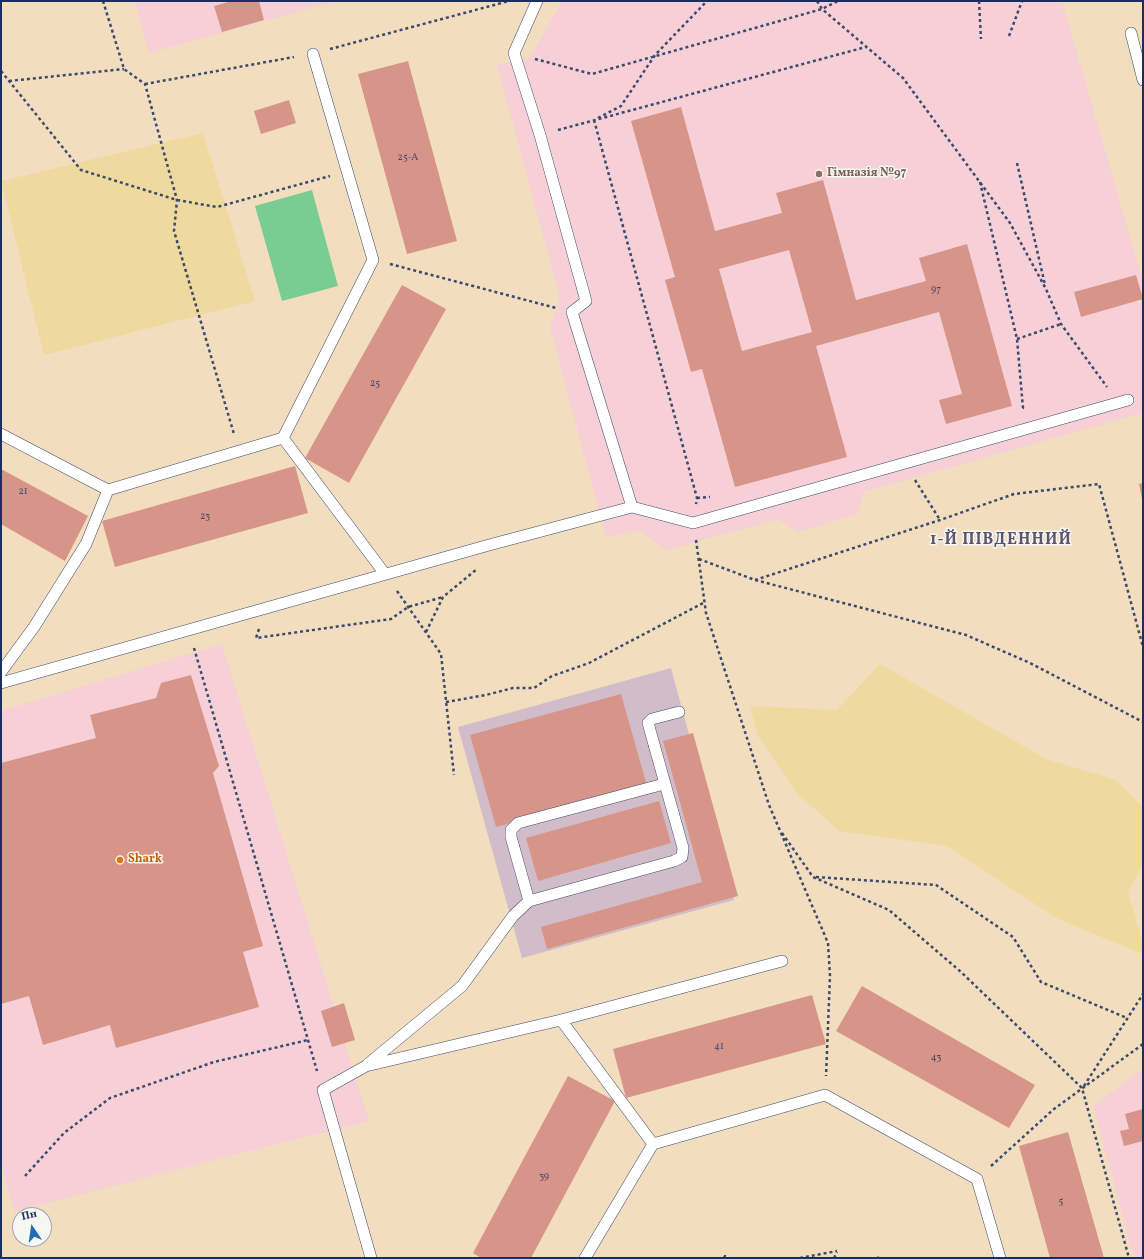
<!DOCTYPE html>
<html>
<head>
<meta charset="utf-8">
<style>
	body { margin:0 }
	#map { position:relative; width:1144px; height:1259px; overflow:hidden; background:#f2ddbf; font-family:Vollkorn,serif }
	canvas { display:block }
	.frame { position:absolute; inset:0; border:2px solid #1b2f5e; pointer-events:none }
	.north { position:absolute; left:12px; top:1207px; width:40px; height:40px; box-sizing:border-box; background:#f6f6f2; border:1px solid #9ea6b7; border-radius:50%; rotate:347deg; font-size:11px; font-weight:700; line-height:16px; text-align:center; color:#1b2f5e }
	.north::after { content:''; display:block; margin:auto; width:14px; height:18px; background:#1f6fb2; clip-path:polygon(50% 0,100% 100%,50% 72%,0 100%) }
</style>
</head>
<body>
<div id="map">
<canvas width="1144" height="1259"></canvas>
<div class="frame"></div>
<div class="north">Пн</div>
</div>
<script>
const ctx = document.querySelector('canvas').getContext('2d');
ctx.lineJoin = 'round';
function paint(path, color) { ctx.fillStyle = color; ctx.fill(path, 'evenodd'); }
function stroke(path, color, width, dash) { ctx.strokeStyle = color; ctx.lineWidth = width; ctx.lineCap = dash ? 'butt' : 'round'; ctx.setLineDash(dash || []); ctx.stroke(path); }
function drawText(font, color, halo, rows, align = 'center') {
  ctx.font = font + ' Vollkorn,serif'; ctx.lineWidth = 3; ctx.setLineDash([]); ctx.textBaseline = 'middle'; ctx.strokeStyle = halo; ctx.fillStyle = color; for (const [text, x, y, turn = 0] of rows) {
    ctx.save(); ctx.translate(x, y); ctx.rotate((+turn || 0) * Math.PI / 180); ctx.textAlign = isNaN(turn) ? turn : align; if (halo) ctx.strokeText(text, 0, 0); ctx.fillText(text, 0, 0); ctx.restore();
  }
}
paint(new Path2D(`
	M135 1H336L149 53Z
	M562 1H1062L1143 282V413L863 492 858 514 798 532 778 519 667 550 639 531 606 537 550 327 560 298 497 65 530 58Z
	M222 644 369 1121 14 1211 1 1164V711Z
	M1143 1069V1258H1134L1093 1106Z`), '#f6cfd7');
paint(new Path2D(`
	M671 668 734 900 522 958 458 727Z`), '#d1bdc9');
paint(new Path2D(`
	M312 190 338 286 282 301 255 206Z`), '#78cd92');
paint(new Path2D(`
	M203 133 255 301 44 355 1 181Z
	M880 664 1046 759 1116 780 1143 808V864L1128 892 1143 945V954L1058 919 947 846 839 831 797 793 758 736 750 706 837 710Z`), '#eeda9e');
paint(new Path2D(`
	M232 1H259L264 20 222 32 214 6Z
	M408 61 457 241 407 254 358 74Z
	M289 100 296 123 261 134 254 111Z
	M681 107 715 231 782 213 776 193 823 180 856 300 926 281 919 258 967 244 1012 406 946 424 939 400 962 394 939 312 816 346 847 457 735 487 702 369 691 372 665 280 675 277 631 121ZM789 250 812 332 742 351 719 269Z
	M1136 275 1143 299 1081 317 1074 292Z
	M402 285 446 309 349 483 305 458Z
	M295 466 308 513 115 567 102 521Z
	M1 469 88 516 65 561 1 524Z
	M1143 483V499H1142L1139 484Z
	M191 675 219 766 213 773 263 946 243 952 259 1007 116 1048 110 1025 43 1045 29 996 1 1004V763L96 738 90 715 156 698 161 683Z
	M621 694 647 786 496 827 470 735Z
	M693 733 738 896 547 949 541 927 702 882 663 741Z
	M659 801 671 843 538 881 526 838Z
	M862 986 1035 1085 1009 1128 836 1031Z
	M812 995 826 1044 626 1098 613 1049Z
	M344 1003 355 1040 332 1047 321 1011Z
	M568 1076 615 1101 531 1258H481L473 1253Z
	M1143 1109V1141L1124 1146 1120 1131 1129 1129 1125 1114Z
	M1068 1132 1104 1258H1050L1019 1146Z`), '#d79589');
const service = new Path2D(`
	M1131 33 1143 80
	M1 434 108 490 283 438 373 260 313 54
	M283 438 385 574
	M632 507 693 523 1128 400
	M1 672 34 627 86 544 108 490
	M1 683 489 545 632 507 572 312 586 301 540 135 514 53 537 1
	M529 901 511 837V830L518 823 664 784
	M561 1020 653 1144
	M368 1064 462 986 513 916 529 901 674 861 682 857 683 848 648 723 652 719 679 712
	M371 1258 323 1090 366 1066 561 1020 782 961
	M585 1258 653 1144 825 1095 977 1179 1000 1258`);
stroke(service, '#3b496d', 12);
stroke(new Path2D(`
	M103 1 124 69 145 84 177 200 174 231 234 434
	M817 1 822 9 903 78 1010 223 1046 289 1061 324 1107 387
	M979 1 981 39
	M1009 36 1022 1
	M330 49 509 1
	M535 59 592 74 822 9 838 1
	M1 71 81 170 177 200 217 207 330 176
	M9 81 124 69
	M145 84 294 57
	M598 118 621 106 655 55 707 1
	M594 120 697 498 696 504
	M558 130 866 47
	M1017 163 1045 285
	M980 182 1017 339 1023 408 1020 409
	M390 264 556 308
	M1017 339 1061 324
	M915 480 940 520
	M697 498 710 497
	M696 540 706 613 769 805 828 943 830 976 826 1076
	M699 559 755 580 966 635 1030 663 1143 722
	M755 580 940 520 1014 494 1099 484 1143 647
	M397 591 441 654 454 775
	M259 629 256 638 391 619 408 607 443 597
	M426 632 443 597 477 569
	M194 648 317 1071
	M446 702 486 695 513 688H534L552 676 589 663 705 602
	M782 833 813 877 889 910 961 972 1082 1088 1129 1258
	M816 877 936 885 1013 937 1041 982 1127 1018
	M1084 1086 1143 994
	M991 1166 1054 1109 1143 1044
	M25 1176 64 1133 110 1098 214 1062 308 1040
	M724 1258 725 1256 727 1258
	M800 1258 837 1251
	M834 1258 837 1252
	M878 1258 879 1257`), '#3b496d', 2.5, [3, 3]);
stroke(service, '#fff', 11);
for (const [x, y, r, color] of [
	[819,174,4,"#8d6e63"],
	[120,860,4,"#e8710a"]
]) { const dot = new Path2D(); dot.arc(x, y, r, 0, 2 * Math.PI); ctx.fillStyle = color; ctx.fill(dot); stroke(dot, '#f6f6f2', 1.5); }
drawText('10px', '#4a4869', null, [
	["25-А",408,158],
	["97",936,290],
	["25",375,384],
	["21",23,492],
	["23",205,517],
	["41",719,1047],
	["43",936,1058],
	["39",544,1177],
	["5",1061,1202]
]);
drawText('bold 12px', '#785e54', '#f6f6f2', [
	["Гімназія №97",827,174]
], 'left');
drawText('bold 12px', '#c56008', '#f6f6f2', [
	["Shark",128,860]
], 'left');
ctx.letterSpacing = '1px';
drawText('bold 16px', '#5d536d', '#f6f6f2', [
	["1-Й ПІВДЕННИЙ",1001,541]
]);
ctx.letterSpacing = '0px';
</script>
</body>
</html>
